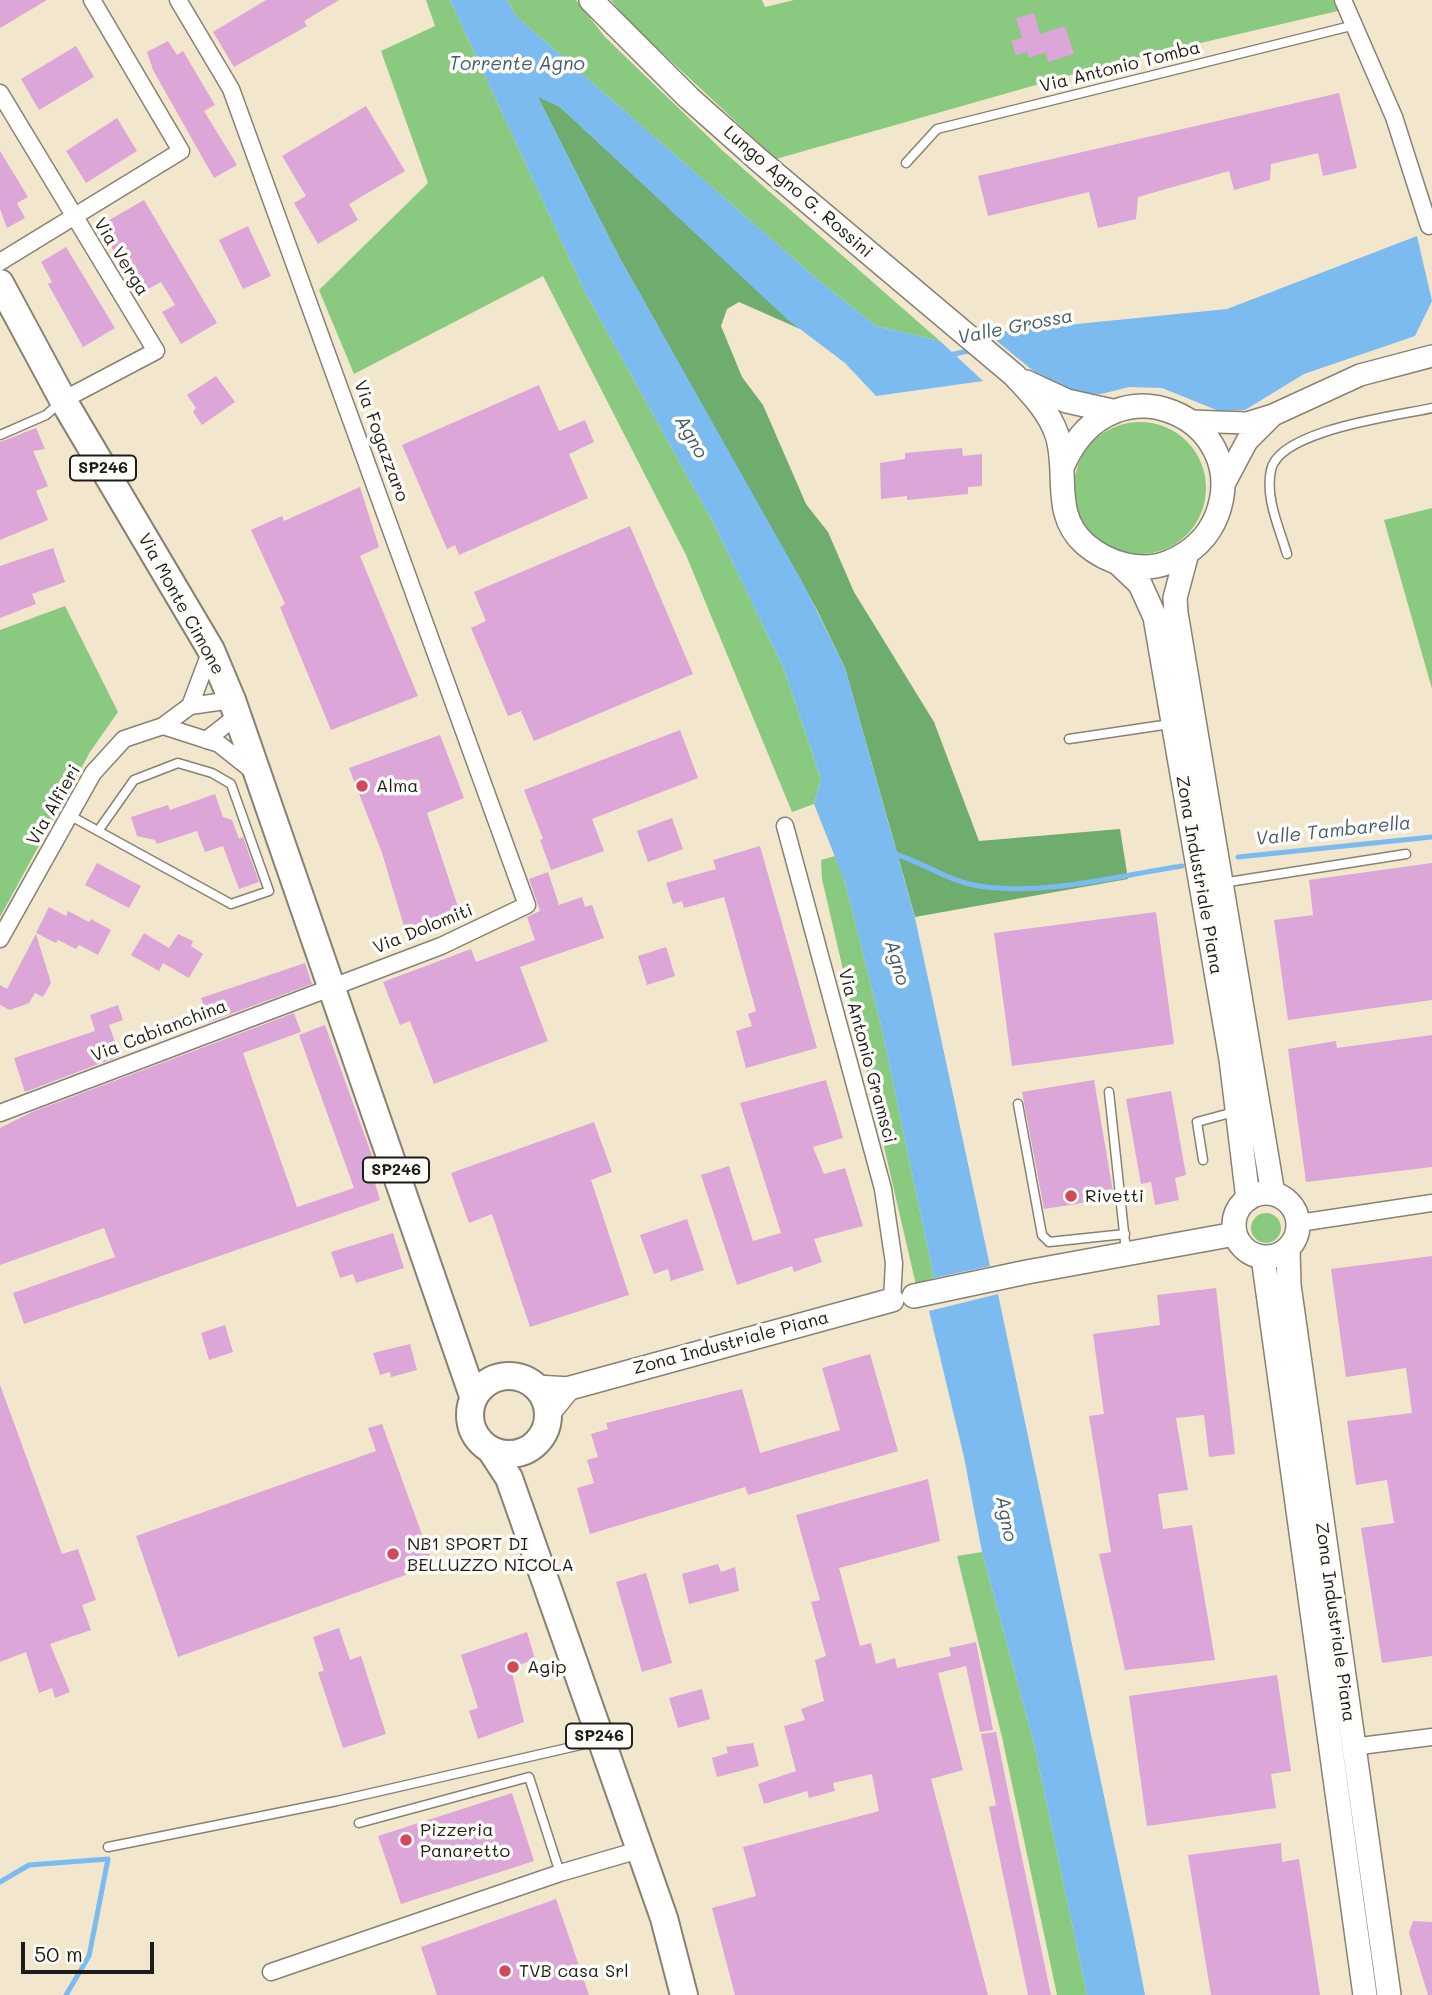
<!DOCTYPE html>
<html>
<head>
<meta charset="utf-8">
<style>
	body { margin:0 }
	#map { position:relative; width:1432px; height:1995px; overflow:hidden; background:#f2e7cd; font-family:Mali,sans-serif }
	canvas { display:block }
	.scale { position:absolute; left:21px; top:1942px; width:133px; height:32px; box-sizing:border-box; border:4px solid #1c1c1c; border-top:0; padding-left:9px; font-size:21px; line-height:24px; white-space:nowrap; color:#1c1c1c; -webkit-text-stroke:5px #fdfcf7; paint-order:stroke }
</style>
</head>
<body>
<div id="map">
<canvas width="1432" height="1995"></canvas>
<div class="scale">50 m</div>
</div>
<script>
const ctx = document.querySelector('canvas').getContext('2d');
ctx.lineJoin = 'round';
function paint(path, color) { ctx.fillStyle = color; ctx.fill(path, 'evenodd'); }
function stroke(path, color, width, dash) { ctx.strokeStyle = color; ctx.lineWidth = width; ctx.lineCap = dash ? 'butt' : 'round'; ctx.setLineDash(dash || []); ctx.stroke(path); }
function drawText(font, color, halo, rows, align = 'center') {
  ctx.font = font + ' Mali,sans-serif'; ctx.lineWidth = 7; ctx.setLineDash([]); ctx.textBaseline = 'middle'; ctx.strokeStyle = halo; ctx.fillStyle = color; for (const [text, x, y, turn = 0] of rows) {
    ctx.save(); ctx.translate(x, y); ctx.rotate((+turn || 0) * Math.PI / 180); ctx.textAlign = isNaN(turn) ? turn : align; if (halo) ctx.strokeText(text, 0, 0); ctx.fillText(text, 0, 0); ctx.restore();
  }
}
paint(new Path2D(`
	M426 0H450L584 290 714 524 784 669 821 779 814 804 792 812 686 555 543 276 354 374 319 290 428 183 381 51 435 26Z
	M507 0H576L605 37 723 151 940 341 876 326 817 279 516 16Z
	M611 0H762L765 7 794 0H1335L1342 10 1106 65 776 159 626 19Z
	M1074 488a66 66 0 1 1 132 0a66 66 0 1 1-132 0Z
	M1432 508V689L1384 520Z
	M65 606 118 712 90 752 0 917V630Z
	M835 856 845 882 881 1025 934 1278 916 1285 822 879 821 860Z
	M1251 1228a15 15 0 1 1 30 0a15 15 0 1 1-30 0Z
	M982 1552 1034 1743 1087 1995H1057L1002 1737 957 1556Z`), '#8ac980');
paint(new Path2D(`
	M537 96 559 106 800 329 739 302 727 309 721 326 742 377 763 405 806 504 828 532 854 592 934 722 979 841 1120 829 1128 879 915 917 845 668 817 610 618 255Z`), '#6fad6e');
paint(new Path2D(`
	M450 0H507L516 16 817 279 876 326 940 341 983 381 876 396 845 363 788 320 559 106 538 97 618 255 804 585 845 668 915 918 990 1266 934 1278 881 1025 845 882 814 804 821 779 784 669 714 524 584 290Z
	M1417 236 1432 301 1415 336 1304 374 1245 410 1219 411 1162 388 1129 387 1101 394 1073 393 1042 378 987 333 1227 309Z
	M998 1294 1134 1938 1145 1995H1087L1034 1743 982 1552 964 1457 929 1311Z`), '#7cbbf0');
stroke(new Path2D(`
	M949 355 974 350
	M889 852C919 860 947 881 979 886 1044 896 1117 876 1182 866
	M1238 857 1432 837
	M0 1882 29 1865 108 1859 89 1956 66 1995`), '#7cbbf0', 5);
paint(new Path2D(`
	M0 0H47L0 28Z
	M266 0H339L304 21 307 26 234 67 213 32Z
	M1034 13 1040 34 1065 26 1074 54 1048 62 1046 52 1029 58 1027 52 1016 55 1011 41 1022 38 1016 18Z
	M168 41 177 55 183 51 215 105 204 111 237 165 214 178 153 70 147 52Z
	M76 46 94 77 39 110 21 79Z
	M1339 93 1357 168 1323 176 1318 153 1271 164 1270 180 1234 190 1229 171 1138 197 1136 219 1098 228 1089 192 988 216 978 176Z
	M366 106 405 171 349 204 358 220 318 244 294 203 306 196 282 156Z
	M117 118 137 151 86 183 66 151Z
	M0 151 28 197 17 203 25 218 7 228 0 209Z
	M144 200 217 323 181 344 162 312 175 305 161 282 139 294 99 226Z
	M248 226 271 276 243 289 219 240Z
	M66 247 115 328 83 347 48 284 52 282 41 262Z
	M216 376 235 402 202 425 193 412 196 408 187 395Z
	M539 385 559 431 585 420 594 442 569 454 588 498 459 555 455 545 447 549 402 445Z
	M36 428 45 449 33 451 48 486 36 491 48 520 0 540V442Z
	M962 448 963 456 982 454V486L968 487V494L907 500V496L881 499 880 463 905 459V453Z
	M360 487 379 547 360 556 418 696 331 730 280 607 285 604 251 530 282 516 284 521Z
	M630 526 693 674 534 741 521 711 508 716 471 628 486 621 474 592Z
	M53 548 65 582 32 594 36 604 0 618V566Z
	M680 730 698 778 592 819 604 851 551 870 540 840 543 839 524 790Z
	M440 735 464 798 427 813 461 916 406 933 382 853 349 768Z
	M215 794 223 817 232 820 239 839 243 837 259 882 239 889 223 846 205 852 197 831 157 844 155 840 137 836 131 817 168 805 170 810Z
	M672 818 683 849 648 862 637 831Z
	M760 846 817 1048 746 1068 736 1031 752 1026 748 1014 756 1011 724 897 684 908 682 901 673 904 666 883 716 869 713 860Z
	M97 863 141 886 129 908 85 885Z
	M1432 863V1000L1288 1020 1274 920 1313 915 1309 880Z
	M548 872 559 905 582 897 585 907 592 905 604 938 520 967 548 1041 434 1084 410 1021 400 1025 383 982 471 949 476 962 535 940 527 917 540 911 529 879Z
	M49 907 66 916 68 911 89 922 91 919 111 930 98 955 79 945 76 949 58 940 56 943 36 933Z
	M1156 912 1174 1044 1012 1066 994 933Z
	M144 933 169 948 178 934 193 941 191 946 203 954 189 978 163 963 159 971 131 955Z
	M36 934 51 983 43 997 35 993 29 1003 10 1010 0 1005V985L7 989Z
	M666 947 675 976 647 985 638 956Z
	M305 963 312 984 209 1022 201 998Z
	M118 1005 123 1020 109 1025 120 1056 25 1092 14 1058 95 1031 90 1015Z
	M294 1013 301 1032 243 1053 297 1207 354 1188 299 1035 325 1025 375 1164 370 1166 380 1200 24 1324 13 1293 115 1257 104 1228 0 1265V1128L32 1112Z
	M1432 1035V1167L1306 1182 1288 1049 1336 1041 1337 1048Z
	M826 1080 843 1138 813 1147 824 1174 845 1168 863 1226 814 1239 822 1262 794 1272 792 1266 737 1285 701 1175 729 1166 753 1241 781 1233 740 1103Z
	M1094 1080 1114 1198 1044 1209 1022 1092Z
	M1171 1091 1186 1175 1175 1178 1179 1200 1155 1205 1151 1182 1141 1184 1126 1099Z
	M594 1122 612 1172 591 1180 629 1295 530 1327 492 1214 469 1223 451 1173Z
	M687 1219 704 1270 671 1281 668 1269 654 1274 640 1235Z
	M393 1233 404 1268 356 1283 353 1274 340 1278 331 1252Z
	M1432 1256V1656L1382 1663 1361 1528 1394 1523 1387 1480 1356 1485 1347 1421 1412 1413 1406 1368 1346 1377 1331 1269Z
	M1216 1288 1235 1454 1209 1457 1204 1415 1176 1418 1188 1490 1158 1494 1163 1529 1192 1525 1215 1660 1125 1670 1099 1554 1111 1552 1089 1416 1104 1414 1093 1334 1160 1325 1157 1295Z
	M225 1325 233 1352 209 1360 201 1333Z
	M410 1344 417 1370 391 1377 390 1372 380 1375 373 1353Z
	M870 1354 898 1451 748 1495 745 1487 590 1534 577 1488 594 1483 587 1460 598 1457 591 1434 608 1429 606 1423 742 1389 760 1453 840 1430 822 1368Z
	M0 1385 62 1554 78 1549 96 1600 82 1605 91 1630 50 1644 70 1692 55 1698 52 1688 39 1693 26 1652 0 1662Z
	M382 1424 433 1565 178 1657 136 1536 376 1451 368 1428Z
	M928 1479 940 1541 839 1568 860 1646 871 1643 876 1664 895 1658 897 1668 951 1656 949 1648 976 1642 993 1730 980 1732 966 1666 938 1673 963 1770 931 1779 988 1995H735L712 1908 756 1896 743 1847 879 1811 872 1774 833 1783 835 1791 809 1798 807 1791 764 1804 758 1784 796 1771 784 1726 805 1720 801 1709 824 1701 815 1660 826 1656 811 1602 820 1600 796 1515Z
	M718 1564 721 1572 735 1567 739 1591 689 1604 682 1574Z
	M646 1573 672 1663 642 1672 616 1582Z
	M339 1628 350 1660 361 1656 386 1734 343 1748 318 1672 324 1671 313 1637Z
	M527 1632 535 1659 511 1668 524 1722 478 1739 469 1711 478 1708 461 1655Z
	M1277 1675 1291 1771 1271 1774 1276 1808 1147 1826 1129 1696Z
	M702 1689 710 1719 678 1728 669 1698Z
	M996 1732 1009 1796 1051 1995H1028L989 1807 996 1805 981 1734Z
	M753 1743 759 1766 717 1777 712 1758 728 1753 726 1747Z
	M512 1793 534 1861 401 1904 378 1836Z
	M1281 1843 1282 1862 1299 1859 1320 1995H1211L1188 1855Z
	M556 1899 589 1995H437L421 1947Z
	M1413 1921 1432 1922V1995H1428L1409 1933Z`), '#dca6d8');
const service = new Path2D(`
	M906 163 937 129 1355 25
	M0 435 46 415 61 402
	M1287 554C1279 527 1265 498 1271 470 1279 430 1396 416 1432 408
	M1069 739 1170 724
	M69 815 231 904 269 891 231 784 212 773 178 763 134 780 98 831
	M1222 883 1406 854
	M1109 1092 1126 1251
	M1018 1104 1042 1235 1049 1242 1125 1234
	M1203 1160 1197 1122 1234 1112
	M359 1823 529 1777 560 1873
	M108 1847 337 1801 598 1741`);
const minor = new Path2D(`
	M1343 0 1394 117 1429 226 1432 225
	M0 93 156 351 63 400
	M0 262 181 151 92 0
	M190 706 232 700
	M163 726 219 744 253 771
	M206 740 237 716
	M785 826 883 1189 894 1263 892 1300
	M0 939 93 773 124 739 163 726 190 706 211 650
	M0 1113 441 946 527 905 231 89 178 0
	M1299 1223 1432 1203
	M1352 1747 1432 1737
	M271 1972 560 1873 639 1850`);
const tertiary = new Path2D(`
	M1189 421 1247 423 1273 415 1360 375 1432 356
	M1223 486 1247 441 1271 417
	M536 1386 570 1388
	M548 1415 570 1388`);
const secondary = new Path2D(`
	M591 0 689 98 761 162 1014 375C1031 393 1049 411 1057 435 1069 472 1051 514 1085 544 1107 563 1141 574 1169 562 1191 553 1208 538 1217 515 1253 419 1114 354 1064 463
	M1026 382 1067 401 1112 411
	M1187 553 1175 598 1176 613 1273 1194
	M1119 564 1140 584 1155 617 1231 1059 1248 1199
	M1234 1225a32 32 0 1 1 64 0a32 32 0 1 1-64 0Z
	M1288 1249 1289 1285 1389 1995
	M1263 1257 1365 1995
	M914 1296 1027 1272 1235 1234
	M570 1388 892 1300`);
const primary = new Path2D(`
	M0 283 63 400 211 650 232 700 473 1396
	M470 1415a39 39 0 1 1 78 0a39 39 0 1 1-78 0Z
	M490 1449 509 1478 664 1918 684 1995`);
stroke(service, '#878274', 11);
stroke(minor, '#878274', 19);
stroke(tertiary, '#878274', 24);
stroke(secondary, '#878274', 26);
stroke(primary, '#878274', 30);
stroke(service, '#fff', 8);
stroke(minor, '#fff', 16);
stroke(tertiary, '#fff', 21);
stroke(secondary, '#fff', 23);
stroke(primary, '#fff', 26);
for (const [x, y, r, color] of [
	[362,786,7,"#d1495b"],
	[1071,1196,7,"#d1495b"],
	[393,1554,7,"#d1495b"],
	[513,1667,7,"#d1495b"],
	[406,1840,7,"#d1495b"],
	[505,1971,7,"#d1495b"]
]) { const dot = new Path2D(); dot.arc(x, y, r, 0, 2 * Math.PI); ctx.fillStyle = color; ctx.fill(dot); stroke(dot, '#fdfcf7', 2.5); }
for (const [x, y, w] of [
	[103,468,66],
	[396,1170,66],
	[599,1736,66]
]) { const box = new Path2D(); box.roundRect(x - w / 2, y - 12.5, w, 25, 5); ctx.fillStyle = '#fdfcf7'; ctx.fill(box); stroke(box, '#1c1c1c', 2); }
drawText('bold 16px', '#1c1c1c', null, [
	["SP246",103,468],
	["SP246",396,1170],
	["SP246",599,1736]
]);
drawText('18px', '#1c1c1c', '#fdfcf7', [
	["Via Antonio Tomba",1120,67,-14],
	["Lungo Agno G. Rossini",798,192,41],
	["Via Verga",121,257,58],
	["Via Fogazzaro",381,441,70],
	["Via Monte Cimone",181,604,61],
	["Via Alfieri",54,805,-60],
	["Zona Industriale Piana",1199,875,80],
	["Via Dolomiti",423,929,-22],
	["Via Cabianchina",159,1031,-21],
	["Via Antonio Gramsci",867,1056,75],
	["Zona Industriale Piana",731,1343,-15],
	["Zona Industriale Piana",1335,1622,82]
]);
drawText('18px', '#1c1c1c', '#fdfcf7', [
	["Alma",376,786],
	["Rivetti",1085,1196],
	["NB1 SPORT DI",407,1544],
	["BELLUZZO NICOLA",407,1565],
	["Agip",527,1667],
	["Pizzeria",420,1830],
	["Panaretto",420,1851],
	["TVB casa Srl",519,1971]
], 'left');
drawText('italic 19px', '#425c71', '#fdfcf7', [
	["Torrente Agno",517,64],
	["Valle Grossa",1015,327,-11],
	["Agno",691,437,60],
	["Valle Tambarella",1333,831,-6],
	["Agno",897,963,74],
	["Agno",1006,1519,79]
]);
</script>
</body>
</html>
